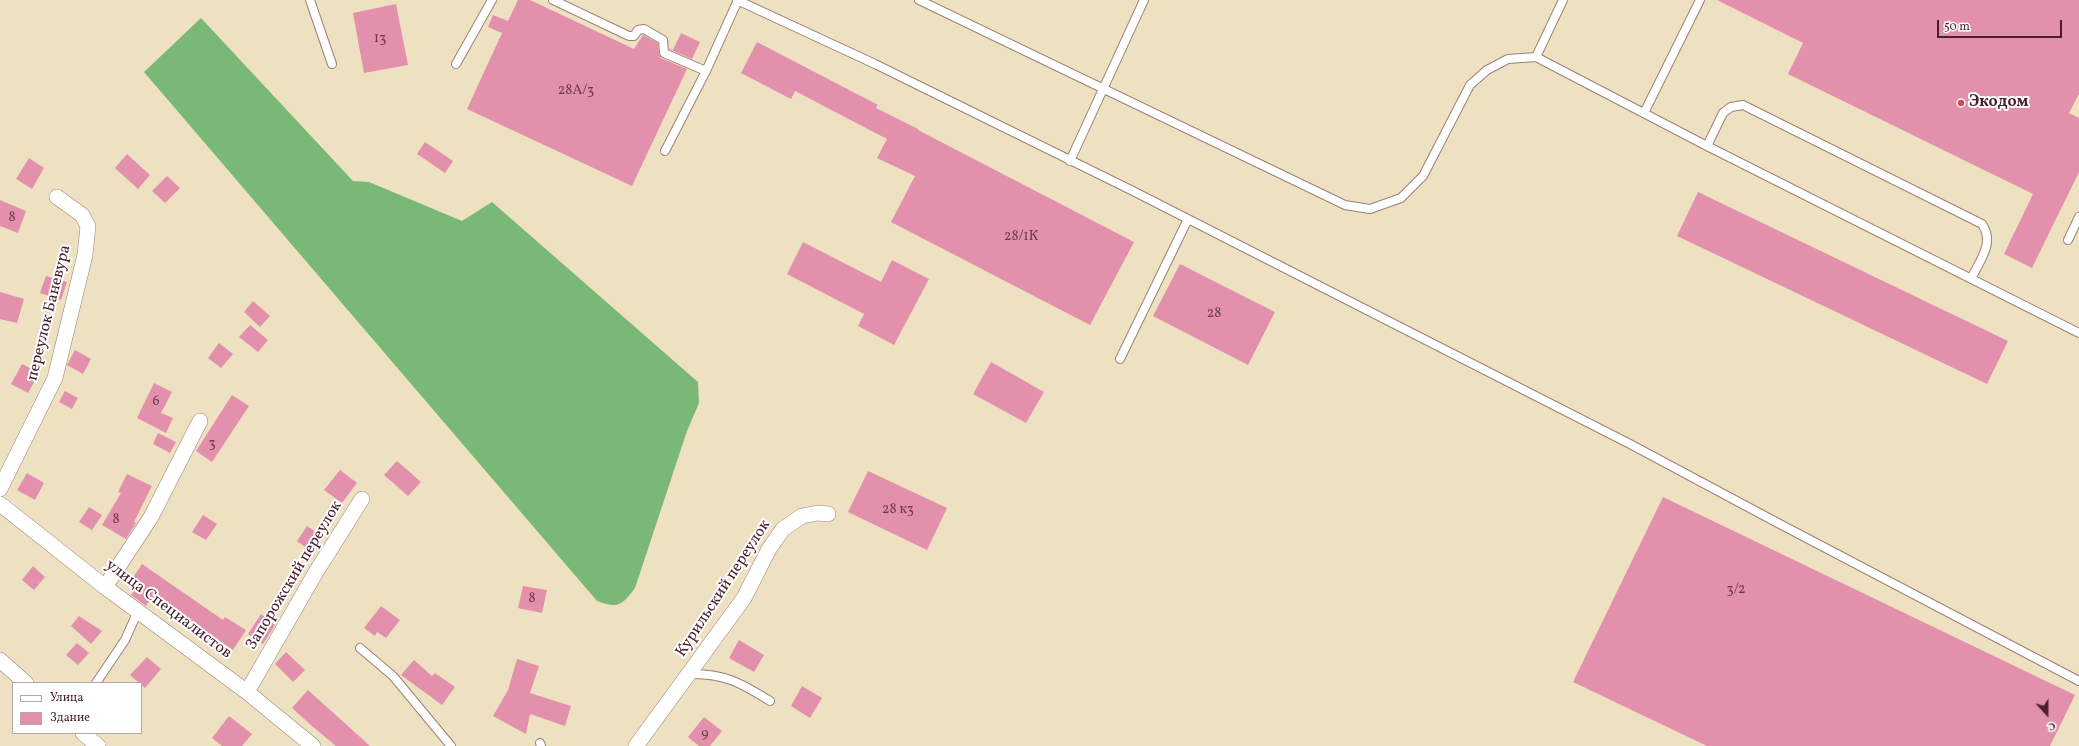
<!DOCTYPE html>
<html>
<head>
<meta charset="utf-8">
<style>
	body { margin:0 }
	#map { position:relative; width:2079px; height:746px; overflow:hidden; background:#eee1c2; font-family:Vollkorn,serif }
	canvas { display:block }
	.legend { position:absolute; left:12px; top:682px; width:130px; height:52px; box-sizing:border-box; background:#fff; border:1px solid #b7a5aa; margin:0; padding:5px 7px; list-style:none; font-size:12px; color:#4a1f2b }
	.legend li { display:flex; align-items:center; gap:8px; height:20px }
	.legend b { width:20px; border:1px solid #b7a5aa }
	.north { position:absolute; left:2027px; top:694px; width:40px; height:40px; -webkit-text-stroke:3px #fff; paint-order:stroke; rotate:159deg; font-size:11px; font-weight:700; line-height:16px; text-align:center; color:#4a1f2b }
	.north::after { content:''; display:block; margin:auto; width:14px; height:18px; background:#4a1f2b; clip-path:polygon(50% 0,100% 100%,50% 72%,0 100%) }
	.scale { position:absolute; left:1937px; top:20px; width:125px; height:18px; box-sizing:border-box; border:2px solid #4a1f2b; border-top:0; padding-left:5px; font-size:12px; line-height:14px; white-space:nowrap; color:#4a1f2b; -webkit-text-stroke:3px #fff; paint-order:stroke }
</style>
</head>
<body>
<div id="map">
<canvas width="2079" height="746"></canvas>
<ul class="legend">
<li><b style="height:5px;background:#fff"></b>Улица</li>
<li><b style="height:11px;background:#e390ac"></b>Здание</li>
</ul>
<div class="north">С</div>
<div class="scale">50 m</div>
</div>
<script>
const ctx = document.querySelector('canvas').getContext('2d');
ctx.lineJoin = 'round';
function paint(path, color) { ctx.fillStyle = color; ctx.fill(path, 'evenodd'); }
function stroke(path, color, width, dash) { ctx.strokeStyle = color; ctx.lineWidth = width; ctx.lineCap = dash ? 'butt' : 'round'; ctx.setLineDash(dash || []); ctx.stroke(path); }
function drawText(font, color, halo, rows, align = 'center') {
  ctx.font = font + ' Vollkorn,serif'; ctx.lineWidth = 4; ctx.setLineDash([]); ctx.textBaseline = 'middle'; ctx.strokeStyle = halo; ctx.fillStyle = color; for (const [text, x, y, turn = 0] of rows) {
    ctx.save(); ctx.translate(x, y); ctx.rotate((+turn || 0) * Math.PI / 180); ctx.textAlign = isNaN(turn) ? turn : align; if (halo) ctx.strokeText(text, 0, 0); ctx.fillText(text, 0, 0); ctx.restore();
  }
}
paint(new Path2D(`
	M201 18 353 181 369 182 462 221 492 202 698 382 699 403 687 431 635 588C622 605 619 609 597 601L144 72Z`), '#7ab878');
paint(new Path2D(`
	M518 0H530L634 49 643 35 658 43 659 54 661 58 687 69 632 186 467 109 502 33 488 27 493 15 508 21Z
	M1717 0H2079V94L2069 113 2079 118V172L2032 268 2004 254 2033 194 1788 74 1803 43Z
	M396 4 408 65 364 73 353 13Z
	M681 33 700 42 692 59 669 49V48L673 50Z
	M757 42 878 105 876 108 918 129V130L1134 242 1090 325 891 222 915 176 877 158 887 139 795 91 791 99 741 73Z
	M425 142 453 161 445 173 417 154Z
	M127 154 150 175 138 189 115 168Z
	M29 158 44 168 32 189 16 179Z
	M167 176 180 188 165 203 152 191Z
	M1698 192 2008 341 1987 384 1677 236Z
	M0 200 26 211 18 233 0 226Z
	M803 242 881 282 892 260 929 279 894 345 858 326 864 314 787 274Z
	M1180 264 1275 312 1248 365 1153 316Z
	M46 276 67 282 61 300 40 293Z
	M0 292 24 299 17 323 0 319Z
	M253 301 270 316 260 327 244 312Z
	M250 325 268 340 258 352 239 337Z
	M219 343 233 354 221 368 208 358Z
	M75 350 91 359 83 374 67 365Z
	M991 362 1044 392 1026 423 973 394Z
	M22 364 39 373 28 393 11 384Z
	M154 383 172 392 161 413 173 418 166 433 137 418Z
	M65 391 78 398 72 409 59 402Z
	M232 395 249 406 212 462 196 451Z
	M158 433 176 442 170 453 153 444Z
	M397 461 421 482 408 496 384 475Z
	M340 470 357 483 342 503 324 490Z
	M868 471 947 508 927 550 848 512Z
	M27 473 44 483 35 500 17 490Z
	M127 474 152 486 134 522 136 523 126 539 102 525 121 493 118 492Z
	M1663 497 2075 695 2050 746H1707L1573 682Z
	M89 507 102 515 92 530 79 522Z
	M203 515 217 524 206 540 192 532Z
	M307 526 322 536 312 552 297 541Z
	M142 564 223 620 225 617 246 630 233 650 158 598 157 600 152 597 146 606 131 595 137 587 130 582Z
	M33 566 45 577 34 590 22 580Z
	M523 586 547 590 542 613 518 608Z
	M381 606 400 620 386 638 377 632 375 636 364 628Z
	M261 614 275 625 263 644 248 634Z
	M79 616 102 631 91 644 71 626Z
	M739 640 764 655 754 672 729 658Z
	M77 643 89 653 78 665 66 655Z
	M286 652 305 670 293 682 275 664Z
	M147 657 161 669 145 688 130 675Z
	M517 659 539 666 530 693 571 706 565 726 530 714 526 734 493 716 508 690Z
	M414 660 432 676 435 673 455 687 442 705 401 675Z
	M802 686 822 698 810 718 791 706Z
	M308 690 328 708 370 746H336L312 726 292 708Z
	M229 716 252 734 242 746H222L212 738Z
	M704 717 722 731 710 746H699L688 737Z`), '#e390ac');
const lane = new Path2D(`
	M310 0 332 64
	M553 0 629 36H634L638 30 644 29 663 40 664 53 706 71
	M737 0 875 64 1133 191 1630 444 1776 522 2079 681
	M919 0 1345 205 1370 209 1401 198 1423 176 1470 85 1487 70 1508 59 1536 57 1707 146 2079 333
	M1536 57 1563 0
	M456 64 492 0
	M1644 113 1700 0
	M1707 146 1723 113 1731 107 1743 105 1982 224C1995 243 1980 260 1971 279
	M665 151 706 71 738 0
	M1070 161 1144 0
	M2068 240 2079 217
	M1120 359 1188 219
	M360 648 393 676 451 746
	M689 674C724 673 741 683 770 701
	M96 683 125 640 138 611
	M540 743 541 746`);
const street = new Path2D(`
	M0 489 55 378 85 255 88 226 82 215 57 197
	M0 504 105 587 247 692 313 746
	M105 587 151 517 200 421
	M0 660 26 683
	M247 692 316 572 362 499
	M83 733 98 746
	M636 746 744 598 769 549 783 529 802 516 818 513 828 514`);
stroke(lane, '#9c8076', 10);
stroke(street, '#9c8076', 16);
stroke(lane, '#fff', 8);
stroke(street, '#fff', 15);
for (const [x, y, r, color] of [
	[1961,103,4,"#d1495b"]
]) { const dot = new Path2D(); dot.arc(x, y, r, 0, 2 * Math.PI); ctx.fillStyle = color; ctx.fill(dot); stroke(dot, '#fff', 1.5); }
drawText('14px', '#703b4b', null, [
	["13",380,39],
	["28А/3",576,91],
	["8",12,218],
	["28/1К",1021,237],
	["28",1214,314],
	["6",156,402],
	["3",212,444],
	["28 к3",898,510],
	["8",116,520],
	["3/2",1736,590],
	["8",532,599],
	["9",705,734]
]);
drawText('bold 16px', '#4a1f2b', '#fff', [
	["Экодом",1969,103]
], 'left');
drawText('16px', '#4a1f2b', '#fff', [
	["переулок Баневура",50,313,-76],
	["Запорожский переулок",295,576,-59],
	["Курильский переулок",724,589,-57],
	["улица Специалистов",168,610,37]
]);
</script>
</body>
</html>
